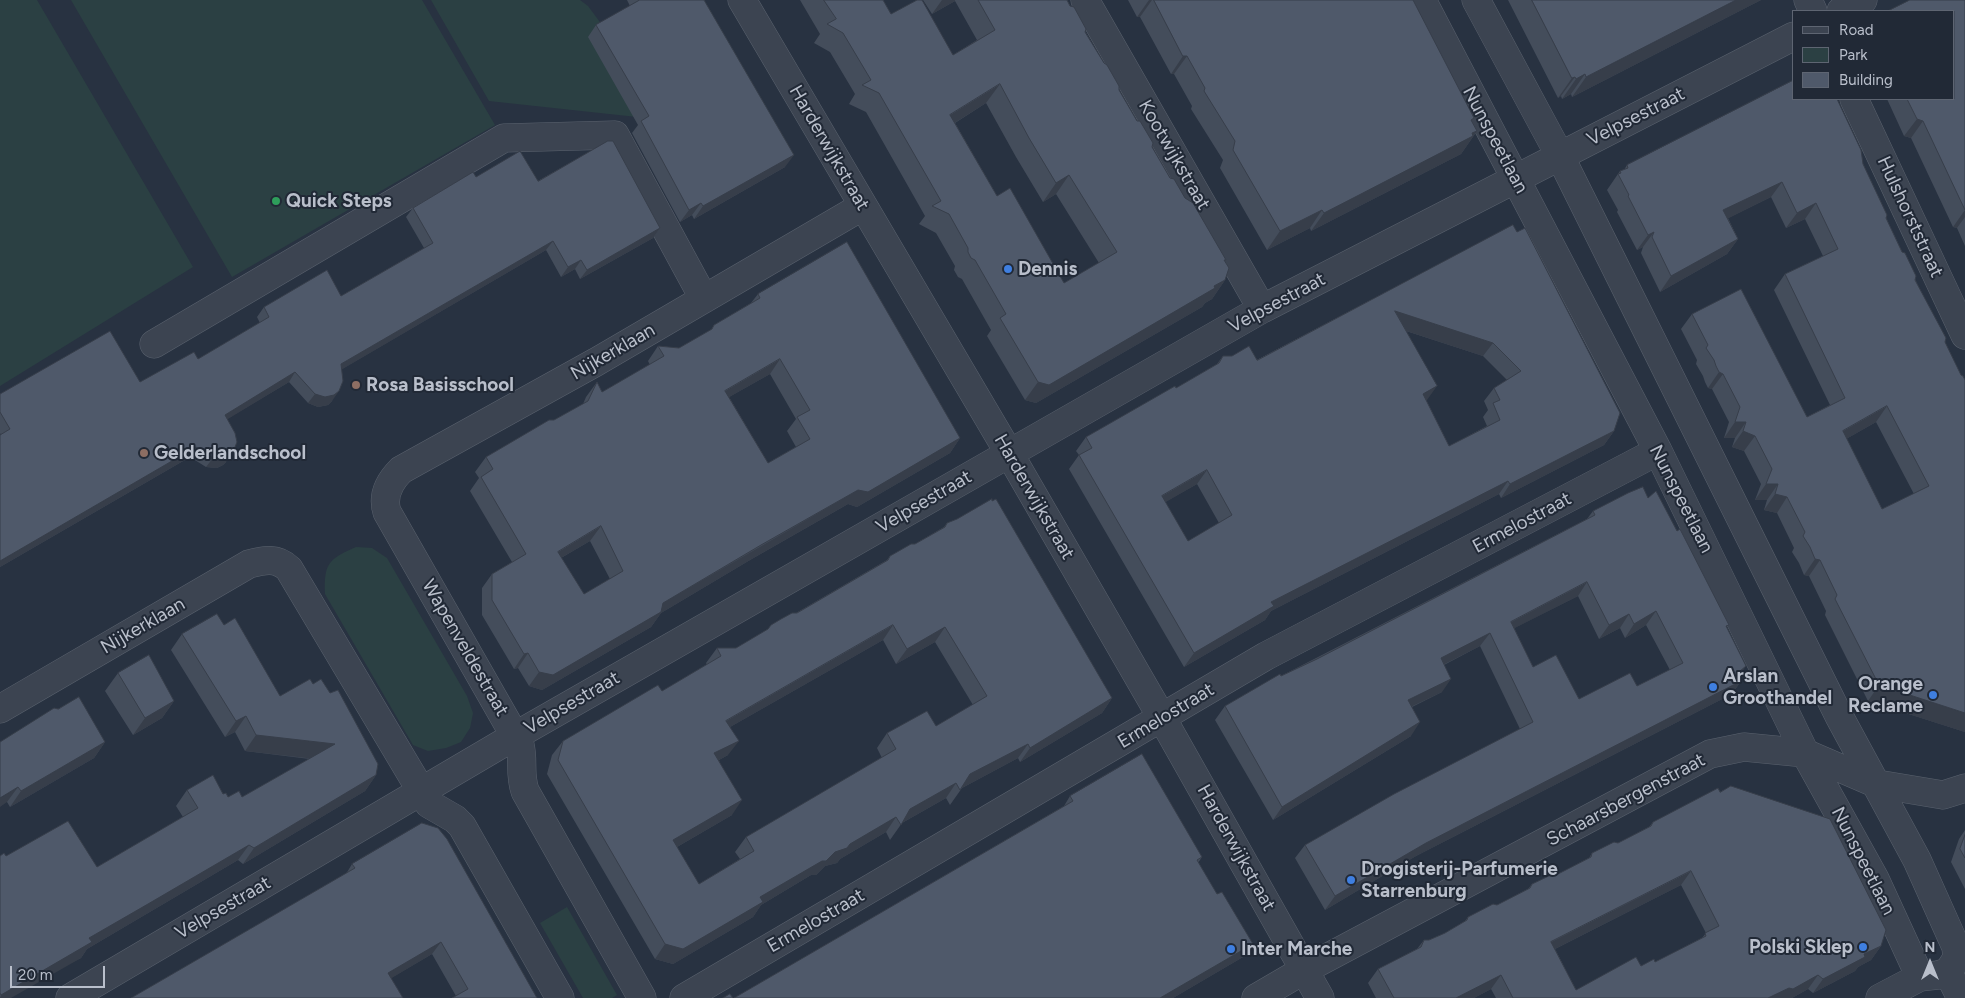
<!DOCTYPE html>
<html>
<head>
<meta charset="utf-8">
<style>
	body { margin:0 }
	#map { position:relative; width:1965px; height:998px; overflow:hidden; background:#283241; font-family:Figtree,sans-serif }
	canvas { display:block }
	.legend { position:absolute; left:1792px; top:10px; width:162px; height:90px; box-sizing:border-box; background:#212936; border:1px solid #5e6572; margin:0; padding:6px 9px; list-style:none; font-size:15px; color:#b9bfcb }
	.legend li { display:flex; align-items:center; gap:10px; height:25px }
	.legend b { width:25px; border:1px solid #5e6572 }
	.north { position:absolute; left:1905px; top:938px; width:50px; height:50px; -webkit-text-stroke:4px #212936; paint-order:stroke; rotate:0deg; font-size:14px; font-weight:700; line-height:20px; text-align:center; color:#b9bfcb }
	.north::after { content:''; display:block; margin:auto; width:18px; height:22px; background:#b9bfcb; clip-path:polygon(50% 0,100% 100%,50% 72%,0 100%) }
	.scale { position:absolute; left:10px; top:966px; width:95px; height:22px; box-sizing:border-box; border:2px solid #b9bfcb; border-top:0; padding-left:6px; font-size:15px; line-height:18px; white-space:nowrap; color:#b9bfcb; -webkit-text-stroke:4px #212936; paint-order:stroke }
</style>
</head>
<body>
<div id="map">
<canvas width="1965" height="998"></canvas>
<ul class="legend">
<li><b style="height:6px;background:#3c4451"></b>Road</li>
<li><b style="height:14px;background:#2b4043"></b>Park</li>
<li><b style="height:14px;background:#4f596a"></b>Building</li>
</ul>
<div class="north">N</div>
<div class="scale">20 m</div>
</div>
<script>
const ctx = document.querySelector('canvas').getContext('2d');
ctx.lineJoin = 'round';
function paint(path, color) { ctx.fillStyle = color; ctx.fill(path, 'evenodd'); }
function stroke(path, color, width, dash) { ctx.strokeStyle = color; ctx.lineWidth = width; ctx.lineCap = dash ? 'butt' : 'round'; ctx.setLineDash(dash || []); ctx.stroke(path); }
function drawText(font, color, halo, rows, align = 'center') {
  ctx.font = font + ' Figtree,sans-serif'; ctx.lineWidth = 4; ctx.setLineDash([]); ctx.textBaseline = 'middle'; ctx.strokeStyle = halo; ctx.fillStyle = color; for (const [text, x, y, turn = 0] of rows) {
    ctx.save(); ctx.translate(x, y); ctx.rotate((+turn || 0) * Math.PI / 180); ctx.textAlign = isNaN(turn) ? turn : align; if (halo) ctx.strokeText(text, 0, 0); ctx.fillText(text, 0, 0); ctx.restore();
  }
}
paint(new Path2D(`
	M0 0H37L193 267 0 386Z
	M71 0H422L495 125 232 277Z
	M431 0H580L588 6 617 45 637 117 489 101Z
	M356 547 372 548 387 558 467 696 473 713 470 728 461 742 446 748 428 751 413 745 325 594C324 564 328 559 356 547Z
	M567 907 617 995 612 998H583L540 923Z`), '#2b4043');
const minor = new Path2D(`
	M742 0 1009 453 1162 718 1320 998
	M1085 0 1262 309
	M1422 0 1658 451 1805 753 1875 879 1920 977
	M1476 0 1560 156 1839 716 1917 860 1956 947 1957 958 1948 972 1938 975 1920 977 1880 998
	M1808 0 1813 11
	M1841 11 1863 0
	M1854 99 1965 335
	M154 344 504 138 615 135 704 299
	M0 709 249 564C264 560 277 557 289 569L429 804 455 819 462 826 560 998
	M1948 972 1961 998
	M70 998 515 736 1262 309 1794 36
	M642 998 525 791C519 773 524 761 520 745L387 512C382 496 389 482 401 470L596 362 863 206
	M684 998 1266 656 1658 451
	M1256 998 1304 970 1710 754 1744 747 1805 753 1877 784 1943 795 1965 788`);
stroke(minor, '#5a626e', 29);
stroke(minor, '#3c4451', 28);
paint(new Path2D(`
	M627 0H704L785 167 694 219 692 215 680 222 632 133 638 125 588 37 596 25 630 6Z
	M800 0H883L891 14 953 55 977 40 955 1 932 14 923 0H1067L1170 178 1225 261V280L1212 299 1205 303 1202 307 1036 403 1025 400 987 336 991 330 962 279 958 277 954 270 955 266 936 233 919 224 925 216 866 112 849 104 855 94 830 52 814 43 820 34ZM986 103 1016 157 1043 202 1056 194 1099 263 1064 283 997 196 955 123Z
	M1128 0H1413L1477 131 1461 154 1311 231 1310 228 1267 250 1220 168 1223 160 1191 109 1192 106 1174 74H1171L1140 17H1137Z
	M1508 0H1761L1572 97 1571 94 1562 99 1561 96 1558 98Z
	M1965 0V246L1957 228 1953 227 1911 138 1904 136 1887 99H1954Z
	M1863 164 1886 218 1945 342 1965 732 1868 701 1825 615 1826 611 1809 576 1804 575 1799 563 1792 552 1794 548 1777 513 1764 510 1767 500H1755L1761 484 1744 451 1732 447 1735 438H1724L1729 422 1712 389 1708 388 1705 382 1703 376 1696 364 1697 360 1681 329 1692 314 1807 417 1830 405 1774 290 1785 274 1823 256 1805 219 1786 228 1771 197 1728 218 1738 239 1727 254 1660 292 1641 253 1643 247 1637 250 1617 212 1618 210 1607 190 1620 171 1624 170 1627 165ZM1876 422 1914 494 1882 509 1846 439Z
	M476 177 538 181 660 228 653 238 580 279 575 269 561 277 546 250 342 369 332 401 328 405 318 407 308 403 289 382 227 419 226 462 223 465 217 468 206 467 190 457 0 567V435H1L0 433V394L140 382 198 359 260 323 257 317 264 307 341 296 424 248 406 217 413 208Z
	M1513 225 1614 431 1604 445 1501 498 1499 494 1271 611 1265 620 1184 667 1069 469 1079 455 1076 451 1086 437 1176 388 1217 364 1223 356 1257 360ZM1406 331 1483 356 1507 380 1494 388 1484 401 1488 410 1483 417 1487 426 1449 446 1426 400H1427ZM1197 484 1219 523 1188 541 1165 502Z
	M758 294 960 438 950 453 857 507 848 504 750 560 661 613 651 627 542 690 529 686 518 668 514 669 482 615V588L492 574 512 562 470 491 479 478 475 472 486 457 554 420 583 404 586 397 597 382 602 392 650 365 648 361 658 346 679 348 711 330 714 325 751 303ZM770 374 796 419 787 431 796 447 768 463 729 397ZM590 541 610 579 584 594 561 558Z
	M1648 498 1727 628 1741 681 1732 694 1416 856 1325 910 1295 858 1305 845 1520 729 1480 646 1444 665 1442 692 1412 707 1411 736 1273 820 1215 720 1225 706 1281 676 1587 519 1593 511ZM1578 596 1599 639 1620 628 1625 638 1646 625 1670 670 1637 686 1579 699 1533 667 1514 628Z
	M947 523 1112 698 1102 713 1020 762 1018 758 962 788 950 805 946 798 902 823 890 840 886 832 840 859 837 863 825 866 816 875H811L761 905 753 917 673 964 655 959 547 774 552 755 563 741 662 691 707 665 706 663 717 648H736L887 560 890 556 915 544 944 527ZM883 640 896 664 935 642 973 705 936 726 887 733 877 748 882 758 746 837 735 852 740 859 699 884 677 847 732 815 719 760 728 755 730 727Z
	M224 625 280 696 376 775 365 791 243 864 238 860 87 949 81 958 0 998V856L97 867 183 817 176 806 187 790 223 794 228 797H242L310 759 245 751 235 732 225 737 171 650 182 634Z
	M118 673 174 701 162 718 133 735 105 691Z
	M0 742H105L94 758 10 807 7 802Z
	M1720 792 1881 946 1871 960 1858 967 1855 971 1813 993 1808 989 1792 998H1496L1491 989 1474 998H1376L1368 983 1378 969 1417 949 1424 940H1429L1445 933 1465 921 1468 917 1497 905 1528 889 1532 884 1558 874 1589 858 1592 853 1618 843 1649 827 1653 822ZM1681 885 1706 933 1702 938 1655 962 1641 966 1576 990 1555 949Z
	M1070 796 1202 857 1198 863 1243 957 1173 998H734L1064 806Z
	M1965 830V889L1951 862 1959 839Z
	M352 864 537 998 456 996 432 954 391 978 131 998 346 874Z`), '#444d5b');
paint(new Path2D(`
	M942 0H955V1L932 14Z
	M1149 0H1152L1140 17H1137Z
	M1736 0H1761L1572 97 1586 77Z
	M1183 56H1187L1174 74H1171Z
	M1585 74 1571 94 1562 99 1576 79Z
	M1575 77 1561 96 1558 98 1572 78Z
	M1000 84 986 103 937 134 950 115Z
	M1917 119 1923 121 1911 138 1904 136Z
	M1477 131 1461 154 1311 231 1324 213Z
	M794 155 785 167 694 219 703 206Z
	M1069 175 1056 194 1043 202 1056 183Z
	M1782 182 1771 197 1713 226 1723 210Z
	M701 203 692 215 680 222 689 210Z
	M1816 203 1805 219 1786 228 1797 213Z
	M1322 210 1310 228 1267 250 1280 231Z
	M1965 210V217L1957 228 1953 227Z
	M660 228 653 238 580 279 587 270Z
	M1654 232 1643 247 1637 250 1648 235Z
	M1738 239 1727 254 1660 292 1671 276Z
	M553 241 546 250 334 374 341 364Z
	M581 260 575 269 561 277 568 267Z
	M1225 280 1212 299 1205 303 1202 307 1036 403 1025 400 1038 382Z
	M1395 311 1493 343 1483 356 1385 324Z
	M780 359 770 374 715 405 725 391Z
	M295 372 289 382 218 425 225 415Z
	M1719 372 1723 374 1712 389 1708 388Z
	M1437 386 1427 400 1413 407 1423 394Z
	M339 391 332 401 328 405 318 407 308 403 315 394Z
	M1887 406 1876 422 1832 447 1843 431Z
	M1735 422H1746L1735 438H1724Z
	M1614 431 1604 445 1501 498 1510 484Z
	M1743 431 1755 436 1744 451 1732 447Z
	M960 438 950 453 857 507 848 504 750 560 661 613 651 627 542 690 529 686 539 672 663 603 858 490Z
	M196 447 190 457 0 567V561Z
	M233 452 226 462 223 465 217 468 206 467 213 458Z
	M1207 470 1197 484 1152 510 1162 496Z
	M1508 481 1499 494 1271 611 1265 620 1184 667 1194 653 1271 602Z
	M1766 484H1778L1767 500H1755Z
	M1775 494 1787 497 1777 513 1764 510Z
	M601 526 590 541 547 566 558 552Z
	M1815 559 1820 560 1809 576 1804 575Z
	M1587 582 1578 596 1501 635 1511 622Z
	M1656 611 1646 625 1625 638 1634 624Z
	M1629 614 1620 628 1599 639 1609 625Z
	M893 625 883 640 716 735 726 721Z
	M945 627 935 642 896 664 907 649Z
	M1490 633 1480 646 1431 671 1441 658Z
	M528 653 518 668 514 669 524 654Z
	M1746 666 1737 680 1739 672Z
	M1451 679 1442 692 1398 713 1408 700Z
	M1741 681 1732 694 1416 856 1325 910 1335 896 1426 843Z
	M1879 685 1965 713V732L1868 701Z
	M1112 698 1102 713 1020 762 1030 748Z
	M174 701 162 718 133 735 145 718Z
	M246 716 235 732 225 737 236 721Z
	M1420 722 1411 736 1273 820 1282 807Z
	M256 735 335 744 324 760 245 751Z
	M739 741 728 755 704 768 714 753Z
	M105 742 94 758 10 807 21 791Z
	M1028 744 1018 758 960 789 970 774Z
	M376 775 365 791 243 864 254 848Z
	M956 783 946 798 900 824 910 809Z
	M18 787 7 802 0 807V798Z
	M742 800 732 815 663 855 673 840Z
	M896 817 886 832 840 859 837 863 825 866 816 875H811L761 905 753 917 673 964 655 959 665 944 760 897 835 852Z
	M249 845 238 860 87 949 81 958 11 998H0L1 995 89 938Z
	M1691 871 1681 885 1541 956 1551 942Z
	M441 942 432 954 380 985 388 973Z
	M1253 944 1243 957 1173 998H1160Z
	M1881 946 1871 960 1858 967 1855 971 1813 993 1823 979 1864 954Z
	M1501 975 1491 989 1474 998H1456Z
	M1818 975 1808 989 1792 998H1768L1789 988Z`), '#373e4a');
const building = new Path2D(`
	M640 0H704L794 155 703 206 701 203 689 210 641 121 649 116 596 25Z
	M824 0H883L891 14 917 0H922L953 55 995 30 978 0H1067L1070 6 1074 7 1086 29 1085 32 1104 63 1107 65 1119 86V90L1137 121H1140L1153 143 1152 147 1170 178 1174 179 1185 198 1193 203 1226 260H1224L1229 268 1225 280 1214 286 1215 288 1049 385 1038 382 1000 318 1006 314 975 260 971 258 968 252V248L949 214 932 206 941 201 879 93 862 85 871 80 843 33 827 24 836 19ZM1000 84 1029 138 1056 183 1069 175 1117 252 1064 283 1010 188 997 196 950 115Z
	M1154 0H1413L1474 118 1471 120 1477 131 1472 133 1473 136 1361 194 1324 213 1322 210 1280 231 1233 150 1235 141 1204 91 1205 88 1187 56H1183Z
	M1532 0H1736L1586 77 1585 74 1576 79 1575 77 1572 78Z
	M1910 0H1965V210L1923 121 1917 119 1907 99H1954V11H1888Z
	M1794 80V99H1837L1861 150 1863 164 1887 215 1886 218 1902 252 1905 253 1916 276 1915 280 1946 338 1945 342 1961 375 1963 376 1965 380V713L1879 685 1835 599 1837 595 1820 560 1815 559 1810 547 1803 536 1805 532 1787 497 1775 494 1778 484H1766L1772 469 1755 436 1743 431 1746 422H1735L1740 407 1723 374 1719 372 1716 366 1714 360 1706 348 1708 345 1692 314 1741 289 1807 417 1845 398 1785 274 1838 249 1816 203 1797 213 1782 182 1723 210 1738 239 1671 276 1652 237 1654 232 1648 235 1628 196 1629 195 1618 174 1621 173 1620 171 1628 168 1627 165ZM1887 406 1929 486 1882 509 1843 431Z
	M608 141H613L660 228 587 270 581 260 568 267 553 241 341 364 343 381 339 391 334 395 325 397 315 394 295 372 225 415 235 433 237 442 233 452 229 456 224 458H213L196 447 0 561V435L10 429 0 412V394L110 331 140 382 194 352 198 359 269 317 264 307 327 270 341 296 433 243 413 208 473 172 476 177 520 151 538 181Z
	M1513 225 1517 232 1525 228 1620 413 1614 431 1510 484 1508 481 1271 602 1274 606 1194 653 1079 455 1092 448 1086 437 1175 386 1176 388 1219 363 1223 356H1232L1249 346 1257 360ZM1395 311 1493 343 1521 371 1494 388 1500 400 1493 403 1500 420 1449 446 1423 394 1437 386ZM1207 470 1232 515 1188 541 1162 496Z
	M847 242 960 438 868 492 858 490 761 545 663 603 661 612 553 675 539 672 528 653 524 654 492 600V574L526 554 481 477 493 469 486 457 549 420H554L588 401 597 382 602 392 664 356 658 346 679 348 712 329 714 325 760 298 758 294ZM780 359 810 410 797 417 810 439 768 463 725 391ZM601 526 623 571 584 594 558 552Z
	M1643 487 1648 498 1656 491 1677 531 1680 529 1729 625 1726 626 1746 666 1739 672 1741 681 1426 843 1335 896 1305 845 1394 794 1533 722 1490 633 1441 658 1451 679 1408 700 1420 722 1282 807 1225 706 1280 674 1281 676 1317 659 1595 515 1593 511 1628 493ZM1587 582 1609 625 1629 614 1634 624 1656 611 1683 663 1637 686 1630 673 1579 699 1556 655 1533 667 1511 622Z
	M992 499V501L996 499 1112 698 1030 748 1028 744 970 774 960 790 956 783 910 809 901 825 896 817 850 844 847 848 835 852 826 861H822L760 897 763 902 683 949 665 944 558 760 563 741 658 685 662 691 721 656 717 648H736L768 629 771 625 781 619 792 613H797L888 560 890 556 911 544H915L945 527 947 523 957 519ZM893 625 907 649 945 627 987 696 936 726 927 711 887 733 896 749 746 837 754 851 699 884 673 840 742 800 714 753 739 741 726 721Z
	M217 614 224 625 235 618 280 696 310 679 313 684 321 679 330 693 338 690 378 764 376 775 254 848 249 845 148 904 89 938 92 942 1 995 0 993V856L4 853 6 856 68 821 97 867 198 808 187 790 213 775 223 794 226 793 228 797 239 791 242 797 335 744 256 735 246 716 236 721 182 634Z
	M149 655 174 701 145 718 118 673Z
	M79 697 105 742 21 791 18 787 0 798V742L54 708 58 709Z
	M1142 754 1202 857 1197 860 1217 894 1222 892 1253 944 1160 998H734L1073 801 1070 796Z
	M1731 786 1830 819 1886 930 1881 946 1864 954 1865 957 1823 979 1818 975 1793 989 1789 988 1768 998H1513L1501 975 1456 998H1394L1378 969 1421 947 1424 940H1429L1445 933 1467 920 1468 917 1493 904 1497 905 1530 888 1532 884 1555 873 1558 874 1591 857 1592 853 1614 842 1618 843 1651 826 1653 822 1718 788 1720 792ZM1691 871 1719 926 1705 933 1706 936 1655 962 1654 959 1641 966 1636 957 1576 990 1551 942Z
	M422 823 438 828 447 839 537 998H452L468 989 441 942 388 973 403 998H131L355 868 352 864Z
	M1965 835V858L1960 849Z
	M730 994 733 998H723Z`);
paint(building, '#4f596a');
stroke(building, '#373e4a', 1);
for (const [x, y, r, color] of [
	[276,201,5,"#2e9e5b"],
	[1008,269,5,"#3f7fe0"],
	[356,385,5,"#8d6e63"],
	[144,453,5,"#8d6e63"],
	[1713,687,5,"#3f7fe0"],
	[1933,695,5,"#3f7fe0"],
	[1351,880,5,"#3f7fe0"],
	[1863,947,5,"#3f7fe0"],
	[1231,949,5,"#3f7fe0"]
]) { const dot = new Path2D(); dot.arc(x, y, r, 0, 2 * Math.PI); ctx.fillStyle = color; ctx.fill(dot); stroke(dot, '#212936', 2); }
drawText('19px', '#b9bfcb', '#212936', [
	["Velpsestraat",1636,117,-27],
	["Nunspeetlaan",1495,140,62],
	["Harderwijkstraat",829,148,60],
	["Kootwijkstraat",1174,155,60],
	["Hulshorststraat",1910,217,65],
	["Velpsestraat",1277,303,-28],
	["Nijkerklaan",613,352,-30],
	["Harderwijkstraat",1034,497,60],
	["Nunspeetlaan",1681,499,63],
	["Velpsestraat",924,502,-30],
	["Ermelostraat",1522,523,-28],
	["Nijkerklaan",143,626,-30],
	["Wapenveldestraat",465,648,60],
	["Velpsestraat",572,703,-30],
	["Ermelostraat",1166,716,-31],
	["Schaarsbergenstraat",1626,800,-28],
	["Harderwijkstraat",1236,848,61],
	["Nunspeetlaan",1863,861,63],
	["Velpsestraat",223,908,-30],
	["Ermelostraat",816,921,-30]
]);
drawText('bold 19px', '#b9bfcb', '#212936', [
	["Quick Steps",286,201],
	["Dennis",1018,269],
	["Rosa Basisschool",366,385],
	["Gelderlandschool",154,453],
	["Arslan",1723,676],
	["Groothandel",1723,698],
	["Orange",1923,684,"right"],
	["Reclame",1923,706,"right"],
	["Drogisterij-Parfumerie",1361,869],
	["Starrenburg",1361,891],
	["Polski Sklep",1853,947,"right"],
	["Inter Marche",1241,949]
], 'left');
</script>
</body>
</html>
